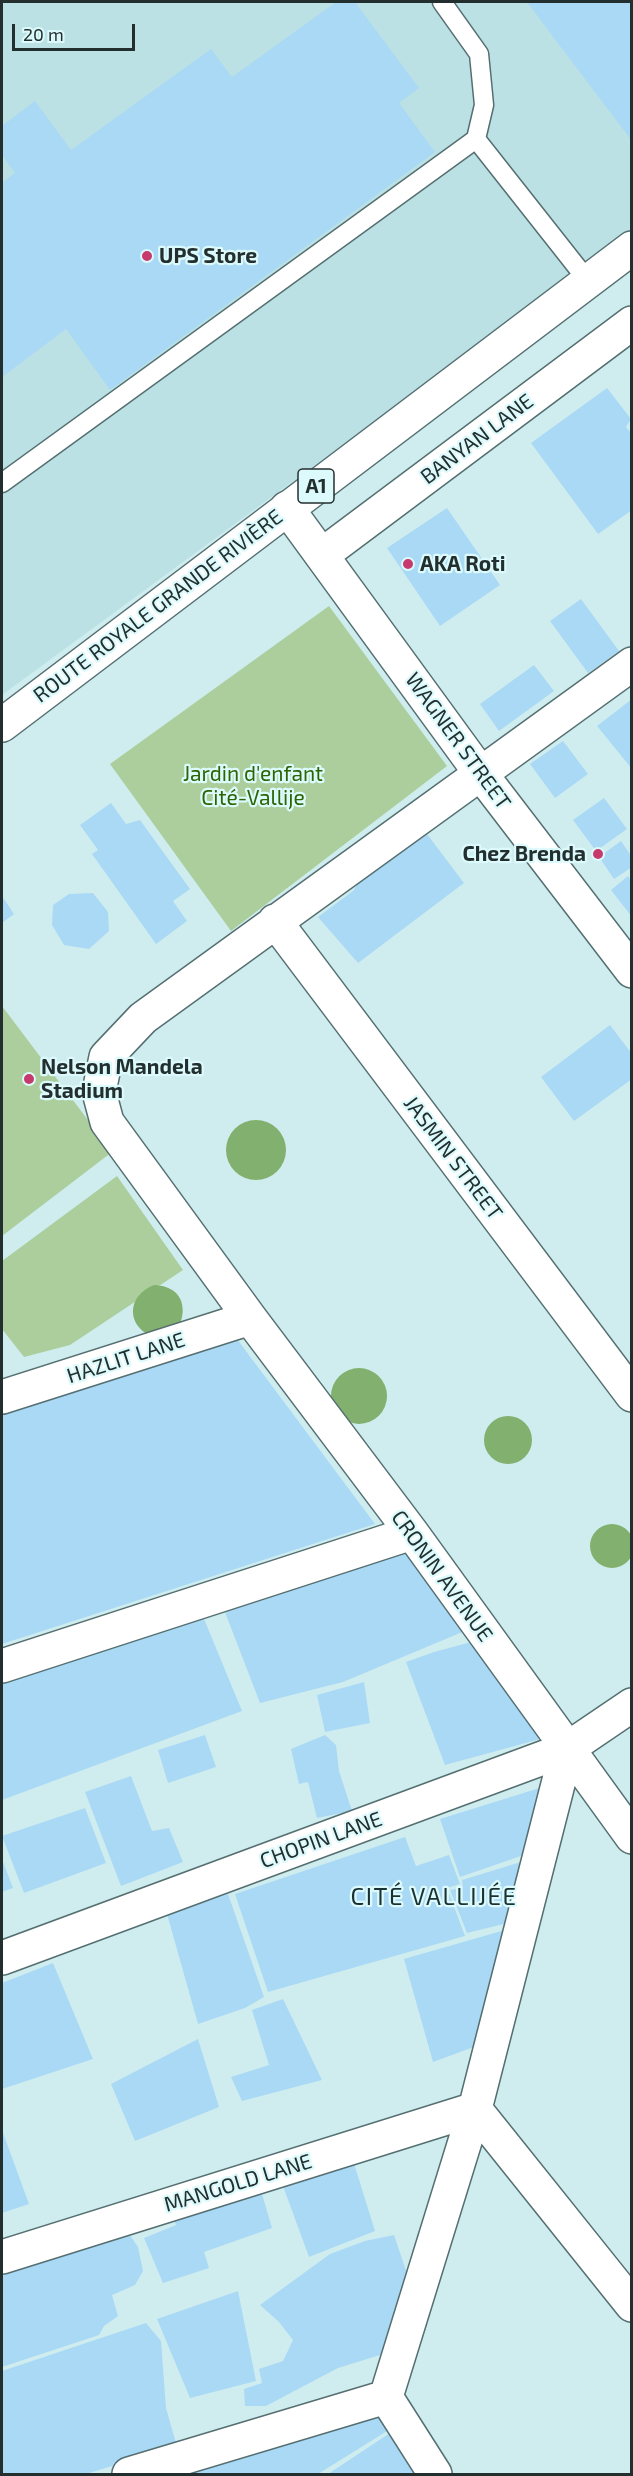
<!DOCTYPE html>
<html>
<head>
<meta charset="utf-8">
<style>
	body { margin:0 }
	#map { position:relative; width:633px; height:2476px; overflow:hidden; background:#cfedef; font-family:"Exo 2",sans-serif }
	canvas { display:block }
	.frame { position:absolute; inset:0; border:3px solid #232f2f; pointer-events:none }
	.scale { position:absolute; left:12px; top:24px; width:123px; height:27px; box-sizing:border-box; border:3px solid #232f2f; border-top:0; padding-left:8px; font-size:18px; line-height:21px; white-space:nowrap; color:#232f2f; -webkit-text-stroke:4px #dcfafc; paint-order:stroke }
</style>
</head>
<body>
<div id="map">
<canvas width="633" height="2476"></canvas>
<div class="frame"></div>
<div class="scale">20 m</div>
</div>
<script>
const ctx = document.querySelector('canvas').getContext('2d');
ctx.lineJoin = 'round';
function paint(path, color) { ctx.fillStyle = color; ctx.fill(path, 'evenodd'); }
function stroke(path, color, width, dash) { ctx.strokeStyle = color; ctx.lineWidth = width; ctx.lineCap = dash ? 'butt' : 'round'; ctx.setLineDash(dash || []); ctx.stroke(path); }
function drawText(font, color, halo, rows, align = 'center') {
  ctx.font = font + ' "Exo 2",sans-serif'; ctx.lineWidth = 4.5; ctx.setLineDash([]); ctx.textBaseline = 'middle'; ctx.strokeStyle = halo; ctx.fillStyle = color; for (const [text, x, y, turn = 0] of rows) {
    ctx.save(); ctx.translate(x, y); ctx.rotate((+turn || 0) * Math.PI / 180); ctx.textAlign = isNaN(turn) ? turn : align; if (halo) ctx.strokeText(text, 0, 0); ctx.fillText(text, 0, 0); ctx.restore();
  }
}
paint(new Path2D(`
	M2 2H631V233L2 695Z`), '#bbe1e4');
paint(new Path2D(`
	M329 606 447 766 231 931 110 764Z
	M2 1006 112 1152 2 1236Z
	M117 1176 183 1270 70 1345 24 1357 2 1329V1261Z`), '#abce9c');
paint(new Path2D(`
	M226 1150a30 30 0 1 1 60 0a30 30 0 1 1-60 0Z
	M154 1285C178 1286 188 1302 180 1324L151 1336C125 1324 128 1295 154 1285Z
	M331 1396a28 28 0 1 1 56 0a28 28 0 1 1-56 0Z
	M484 1440a24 24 0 1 1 48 0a24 24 0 1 1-48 0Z
	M590 1546a22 22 0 1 1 44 0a22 22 0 1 1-44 0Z`), '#82b06e');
paint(new Path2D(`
	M336 2H355L419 88 399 103 435 152 110 390 66 329 2 377V183L15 173 2 155V126L35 101 71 150 211 49 232 77Z
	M527 2H632V141L560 46Z
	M607 388 631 419 626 427 632 434V510L598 534 531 443Z
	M447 508 500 585 440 626 387 548Z
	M581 599 619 651 588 673 550 621Z
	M534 665 554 691 499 731 480 704Z
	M632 699V769L597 726Z
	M563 741 588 774 555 798 530 764Z
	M604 798 627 829 596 851 573 820Z
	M111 803 126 824 140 820 190 889 173 901 187 921 156 944 92 854 98 850 80 825Z
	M424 830 464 883 358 963 318 917 353 891 361 879Z
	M621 841 632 857V867L614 879 599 857Z
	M628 876 632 881V917L611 890Z
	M93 893 108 912 109 931 89 949 64 945 52 925 53 905 69 894Z
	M2 896 14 914 2 923Z
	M610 1025 632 1054V1079L574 1121 541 1077Z
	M234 1335 375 1524 2 1644V1410Z
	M412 1546 472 1628 343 1682 260 1703 223 1607Z
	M202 1614 242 1711 2 1800V1680Z
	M475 1641 544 1738 445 1765 406 1662 434 1652Z
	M364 1682 370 1723 325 1732 317 1695Z
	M205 1735 216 1767 168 1783 158 1750Z
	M325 1735 336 1745 339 1771 352 1811 317 1818 308 1782 299 1784 291 1749Z
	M131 1776 152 1831 169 1828 183 1862 121 1886 85 1792Z
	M546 1786 525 1871 521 1856 460 1877 440 1819Z
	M85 1808 106 1863 24 1893 2 1836Z
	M405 1837 416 1866 449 1855 460 1884 447 1888 465 1936 268 1992 235 1894Z
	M2 1859 13 1888 2 1892Z
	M521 1862 524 1875 516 1921 467 1933 450 1890 463 1888 462 1880Z
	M228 1894 264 1997 245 2008 198 2024 167 1914Z
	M512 1928 482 2044 433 2062 404 1959Z
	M53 1963 93 2059 2 2089V1983Z
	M283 1999 322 2080 242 2101 231 2077 269 2065 252 2010Z
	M198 2039 219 2107 135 2141 111 2084Z
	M2 2130 29 2204 2 2213Z
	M352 2157 375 2231 309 2257 280 2178Z
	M260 2187 272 2228 204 2252 209 2268 163 2283 144 2238 176 2225 172 2215Z
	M127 2231 138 2247 143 2271 135 2285 112 2295 118 2316 104 2326 99 2335 2 2367V2269Z
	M394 2235 413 2291 393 2351 338 2368 266 2406H245L244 2389 262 2383 259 2369 283 2361 293 2340 279 2322 260 2305 330 2254 365 2241Z
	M238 2291 256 2381 190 2398 157 2319Z
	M146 2323 161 2341 166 2408 176 2443 181 2445 86 2474H2V2371Z
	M379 2408 392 2428 318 2474H163Z
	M393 2431 421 2474H328Z`), '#aad9f5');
const lane = new Path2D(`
	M476 139 588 281
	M2 483 476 139 484 105 479 54 442 2`);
const street = new Path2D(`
	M287 508 481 774 632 971
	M322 555 632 323
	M632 664 143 1018 106 1057 99 1092 107 1122 250 1318 412 1533 632 1837
	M275 921 632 1395
	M2 1397 250 1318
	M2 1666 412 1533
	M2 1958 567 1749 632 1705
	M2 2257 475 2109 632 2305
	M386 2397 475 2109 567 1749
	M386 2397 435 2474
	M129 2474 386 2397`);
const primary = new Path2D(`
	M2 725 632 248`);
stroke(lane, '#556f71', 21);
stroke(street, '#556f71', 36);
stroke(primary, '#556f71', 36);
stroke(lane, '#fff', 18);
stroke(street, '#fff', 33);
stroke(primary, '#fff', 33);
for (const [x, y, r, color] of [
	[147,256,6,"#c63a6d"],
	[408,564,6,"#c63a6d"],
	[598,854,6,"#c63a6d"],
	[29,1079,6,"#c63a6d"]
]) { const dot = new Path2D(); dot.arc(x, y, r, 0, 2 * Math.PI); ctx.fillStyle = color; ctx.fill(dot); stroke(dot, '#dcfafc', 2); }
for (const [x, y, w] of [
	[316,486,36]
]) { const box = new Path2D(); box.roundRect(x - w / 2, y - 17, w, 34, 4.5); ctx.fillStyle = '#dcfafc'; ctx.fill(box); stroke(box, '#232f2f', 1.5); }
drawText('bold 20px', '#232f2f', null, [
	["A1",316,486]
]);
drawText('bold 21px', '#232f2f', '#dcfafc', [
	["UPS Store",159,256],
	["AKA Roti",420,564],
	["Chez Brenda",586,854,"right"],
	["Nelson Mandela",41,1067],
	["Stadium",41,1091]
], 'left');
drawText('21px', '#232f2f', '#dcfafc', [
	["BANYAN LANE",477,439,-37],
	["ROUTE ROYALE GRANDE RIVIÈRE",158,606,-37],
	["WAGNER STREET",458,741,54],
	["JASMIN STREET",453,1158,53],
	["HAZLIT LANE",126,1358,-18],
	["CRONIN AVENUE",442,1576,54],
	["CHOPIN LANE",321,1840,-20],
	["MANGOLD LANE",238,2183,-17]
]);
drawText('21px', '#2c6400', '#dcfafc', [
	["Jardin d'enfant",253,774],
	["Cité-Vallije",253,798]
]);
ctx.letterSpacing = '1.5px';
drawText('24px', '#193133', '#dcfafc', [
	["CITÉ VALLIJÉE",434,1897]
]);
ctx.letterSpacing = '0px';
</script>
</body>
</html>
